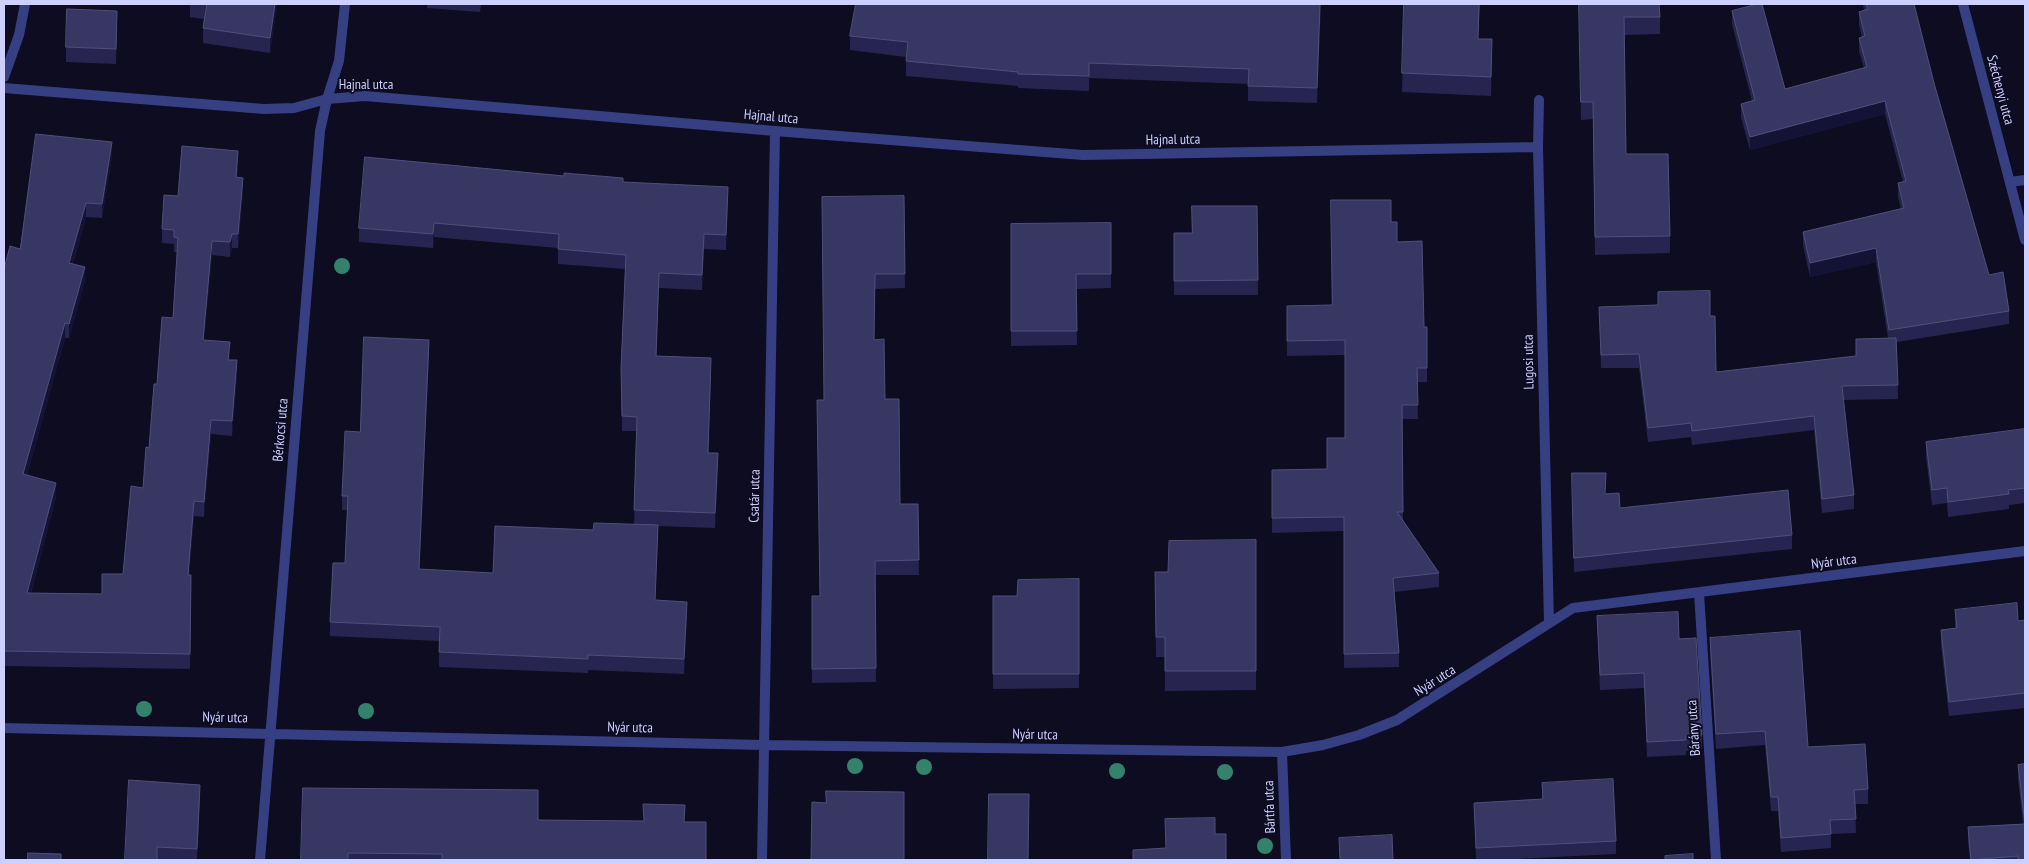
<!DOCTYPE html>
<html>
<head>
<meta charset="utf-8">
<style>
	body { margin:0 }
	#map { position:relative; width:2029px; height:864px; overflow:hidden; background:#0d0c21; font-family:"PT Sans Narrow",sans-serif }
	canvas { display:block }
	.frame { position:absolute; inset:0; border:5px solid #cdcfff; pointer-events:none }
</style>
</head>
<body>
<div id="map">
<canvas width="2029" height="864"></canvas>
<div class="frame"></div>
</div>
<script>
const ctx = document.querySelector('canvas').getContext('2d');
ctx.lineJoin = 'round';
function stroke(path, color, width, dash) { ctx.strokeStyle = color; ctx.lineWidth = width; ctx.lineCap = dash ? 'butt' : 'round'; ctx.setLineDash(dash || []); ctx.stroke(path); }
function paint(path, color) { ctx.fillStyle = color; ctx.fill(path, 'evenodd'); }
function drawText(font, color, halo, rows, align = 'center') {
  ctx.font = font + ' "PT Sans Narrow",sans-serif'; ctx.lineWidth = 4; ctx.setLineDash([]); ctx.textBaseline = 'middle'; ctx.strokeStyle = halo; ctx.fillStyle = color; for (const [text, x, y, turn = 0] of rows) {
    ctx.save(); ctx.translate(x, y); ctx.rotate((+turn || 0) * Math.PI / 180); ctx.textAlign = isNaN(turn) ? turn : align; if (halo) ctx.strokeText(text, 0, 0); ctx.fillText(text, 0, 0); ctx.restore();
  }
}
stroke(new Path2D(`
	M1963 4 2025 240
	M4 77 19 35 25 4
	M4 88 264 109 294 108 327 99 365 96 775 131 1083 155 1538 147
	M1539 100 1538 147 1549 623
	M2010 182 2025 180
	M1699 593 1716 860
	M4 728 764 745 1282 752 1323 745 1359 735 1397 720 1573 608 2025 551
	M1282 752 1286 860
	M260 860 320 131 327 99 339 61 345 4
	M762 860 775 131`), '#363f82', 10);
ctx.fillStyle = '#35826c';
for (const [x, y] of [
	[342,266],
	[144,709],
	[366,711],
	[855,766],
	[924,767],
	[1117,771],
	[1225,772],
	[1265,846]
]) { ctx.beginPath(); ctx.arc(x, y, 8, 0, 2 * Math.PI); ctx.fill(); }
paint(new Path2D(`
	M190 4H277L270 53 203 43V28L204 19 190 17Z
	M427 4H481L480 12 427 8Z
	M856 4H1321L1317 103 1248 101V84L1089 78V91L1018 88V86L906 76V57L850 50V36Z
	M1404 4H1480L1478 39 1492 58 1491 96 1402 92Z
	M1579 4 1660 17V34L1624 35 1626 154 1670 236V253L1595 255 1593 119 1581 120Z
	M1863 4H1914L1934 83 1989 275 2009 311V324L1897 342 1898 399 1843 400 1854 495V509L1822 513 1814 430 1692 445 1691 437 1648 442 1639 368H1601L1599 307 1710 316 1716 372 1856 356V339L1888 338 1876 262 1810 277 1803 245V232L1901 209 1898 197V183L1903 182 1885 114 1750 150 1741 117V104L1752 101 1732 24V11L1785 89 1864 68 1859 51V38L1862 37 1859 25V12L1864 10Z
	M117 26 116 64 66 62V47Z
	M112 156 102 218 86 217 73 264 85 281 69 338H65L27 475 56 497 31 593 102 594 123 574 143 488 149 448 157 384 173 318 177 252H174V244L162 243V229L178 196 238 165 237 177 243 192 238 248H232L230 257 212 255 204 340 230 356V360L237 375 232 436 211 434 204 517 194 516 189 575H191L190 669 4 666V269Z
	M623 182 728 201 726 250 704 249 702 290 659 288 656 356 711 372 708 453 718 468 715 528 658 526 655 600 687 616 684 674 588 670V673L439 667V641L330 636V622L345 563 347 510H342V496L360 432 429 354 419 569 493 573 593 530 634 524 637 431H622L621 368 625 269 558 264V248L434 237 433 248 359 242V228Z
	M904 196 905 288 875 289 874 340 885 399 900 504H918L919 575H875L876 682 812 683V596H820L824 400Z
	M1257 206 1258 295H1174V233H1192Z
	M1391 222 1424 327H1427V382H1417L1418 419H1402L1403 520 1439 573V587L1394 592 1399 653V667L1344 668V531L1272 533V470L1327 469 1345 438V355L1287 356V306L1332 305Z
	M1111 223V288L1076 289 1077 345 1011 346V224Z
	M2025 429V503L2009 505V509L1948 517 1947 503 1932 505 1926 457V442Z
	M1572 473 1606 494 1620 508 1792 535V549L1574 572Z
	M1256 540V690L1165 691V657H1156L1155 572H1168Z
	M1079 579V688L993 689V596H1017Z
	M1955 610 2018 621 2025 620V708L1949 716 1941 645V630L1955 628Z
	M1597 616 1679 639 1702 735V749L1686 751V755L1647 757 1644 688 1600 690Z
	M1710 638 1808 747 1868 789V804H1855L1856 833 1831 834V848L1781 852 1778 811H1771L1765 745 1716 749 1710 652Z
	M2025 764V860H1970L1968 842V827L2023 824 2018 779V765Z
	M1542 783 1616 841V854L1496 860H1476L1474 803 1542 799Z
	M200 799 197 860H125Z
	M538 820 685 822 706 860H301Z`), '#272550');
paint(new Path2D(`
	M275 4H277L270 53V38Z
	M1320 4H1321L1317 103V88Z
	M1492 39V58L1491 96V77Z
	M1885 101V114L1750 150V137Z
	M112 142V156L102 218V204Z
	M238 151V165L236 191V177Z
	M243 178V192L238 248V234Z
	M728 187V201L726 250V235Z
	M86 203V217L69 277V263Z
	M434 223V237L433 248V234Z
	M232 234V248L230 257V242Z
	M704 234V249L702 290V275Z
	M212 241V255L203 354V340Z
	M1876 248V262L1810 277V263Z
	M85 267V281L69 338V324Z
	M659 273V288L656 370V356Z
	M65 323V338L23 489V474Z
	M429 340V354L419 584V569Z
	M230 342V356L228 374V360Z
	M711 358V372L708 467V453Z
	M237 360V375L232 436V421Z
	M211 420V434L204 517V502Z
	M718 453V468L715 528V513Z
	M56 483V497L27 607V593Z
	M194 501V516L188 590V575Z
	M658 525V539L655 615V600Z
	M687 602V616L684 674V659Z
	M200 785V799L197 860V849Z`), '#151335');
const building = new Path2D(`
	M202 4H275L270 38 203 28 207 4Z
	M856 4H1320L1317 88 1248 86 1249 69 1089 63V76L1018 74V72L906 61 908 42 850 36Z
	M1404 4H1479L1478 39H1492L1491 77 1402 73Z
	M1579 4H1659L1660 17H1624L1626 154H1668L1670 236 1595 237 1593 102H1581Z
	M1758 4H1762L1785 89 1867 67 1859 38 1865 36 1859 12 1868 9 1866 4H1914L1934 83 1989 275 2003 272 2009 311 1889 330 1876 248 1810 263 1803 232 1904 208 1898 183 1906 181 1885 101 1750 137 1741 104 1755 100 1732 11Z
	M67 9 117 11 116 49 66 47Z
	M36 134 112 142 102 204 86 203 69 263 85 267 69 324 65 323 23 474 56 483 27 593 102 594V574H123L131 486 143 488 146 447 149 448 154 384H157L162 317 173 318 178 238 174 237V230L162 229 164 195 178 196 182 146 238 151 236 177 243 178 238 234H232L230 242 212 241 203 340 230 342 228 360H237L232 421 211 420 204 502 194 501 188 575H191L190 654 4 651V269L10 246 20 249Z
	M365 157 564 176V173L623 178V182L728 187 726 235 704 234 702 275 659 273 656 356 711 358 708 453H718L715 513 634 510 637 417 622 416 621 368 626 255 558 249 559 234 434 223 433 234 359 228Z
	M904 196 905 274H875L874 340 884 339 885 399H899L900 504H918L919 560 875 561 876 668 812 669V596H820L817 400H824L822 197Z
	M1331 200H1391V222H1397V242L1422 241 1424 327H1427V368H1417L1418 405H1402L1403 512H1397L1439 573 1393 578 1399 653 1344 654V517L1272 518V470L1327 469V438H1345V340L1287 341V306L1332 305Z
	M1192 206H1257L1258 280 1174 281V233H1192Z
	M1111 223V274H1076L1077 331H1011V224Z
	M1710 291V316H1715L1716 372 1856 356V339L1896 338 1898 385 1842 386 1854 495 1822 499 1814 416 1692 431 1691 423 1648 428 1639 354 1601 355 1599 307 1658 305V292Z
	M364 337 429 340 419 569 493 573 495 526 593 530 594 523 658 525 655 600 687 602 684 659 588 655V659L439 652 440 627 330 622 333 563H345L348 496H342L345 431 360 432Z
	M2025 429V488L2008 490 2009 494 1948 502 1947 488 1932 490 1926 442Z
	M1572 473H1606L1605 494 1619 493 1620 508 1788 490 1792 535 1574 558Z
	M1256 540V671H1165V637H1156L1155 572H1168L1169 541Z
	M1079 579V674H993V596H1017L1018 580Z
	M2017 603 2018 621 2025 620V693L1949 702 1941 630 1957 628 1955 610Z
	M1678 612 1679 639 1696 638 1702 735 1686 736V740L1647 742 1644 673 1600 675 1597 616Z
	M1800 631 1808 747 1865 744 1868 789 1854 790 1856 819 1830 820 1831 834 1781 838 1778 797H1771L1765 731 1716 734 1710 638Z
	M2025 764V860H2018V856L1971 860 1968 827 2025 824 2018 765Z
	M1613 779 1616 841 1476 848 1474 803 1543 799 1542 783Z
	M129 780 200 785 197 849 157 847V860H125Z
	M303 788 538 790V820L644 821 643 804 685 805 684 822H706V860H442V854L348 853V860H301Z
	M826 791 904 792V860H811L812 802 826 803Z
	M989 794H1029L1028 860H988Z
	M1215 818V834H1226V860H1133V850L1166 848 1165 819Z
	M1392 835 1393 860H1340L1339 838Z
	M28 853 61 854V860H28Z
	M1693 854V860H1665V856Z`);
paint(building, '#383763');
stroke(building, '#504f7b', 1);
drawText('14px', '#cdcfff', '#0d0c21', [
	["Hajnal utca",366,85],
	["Széchenyi utca",2000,90,75],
	["Hajnal utca",771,117,5],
	["Hajnal utca",1173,140,-1],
	["Lugosi utca",1529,362,-91],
	["Bérkocsi utca",281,430,-85],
	["Csatár utca",755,496,-89],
	["Nyár utca",1834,562,-7],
	["Nyár utca",1435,681,-32],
	["Nyár utca",225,718,1],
	["Nyár utca",630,728,1],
	["Bárány utca",1694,728,-94],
	["Nyár utca",1035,735,1],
	["Bártfa utca",1270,807,-92]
]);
</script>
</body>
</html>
